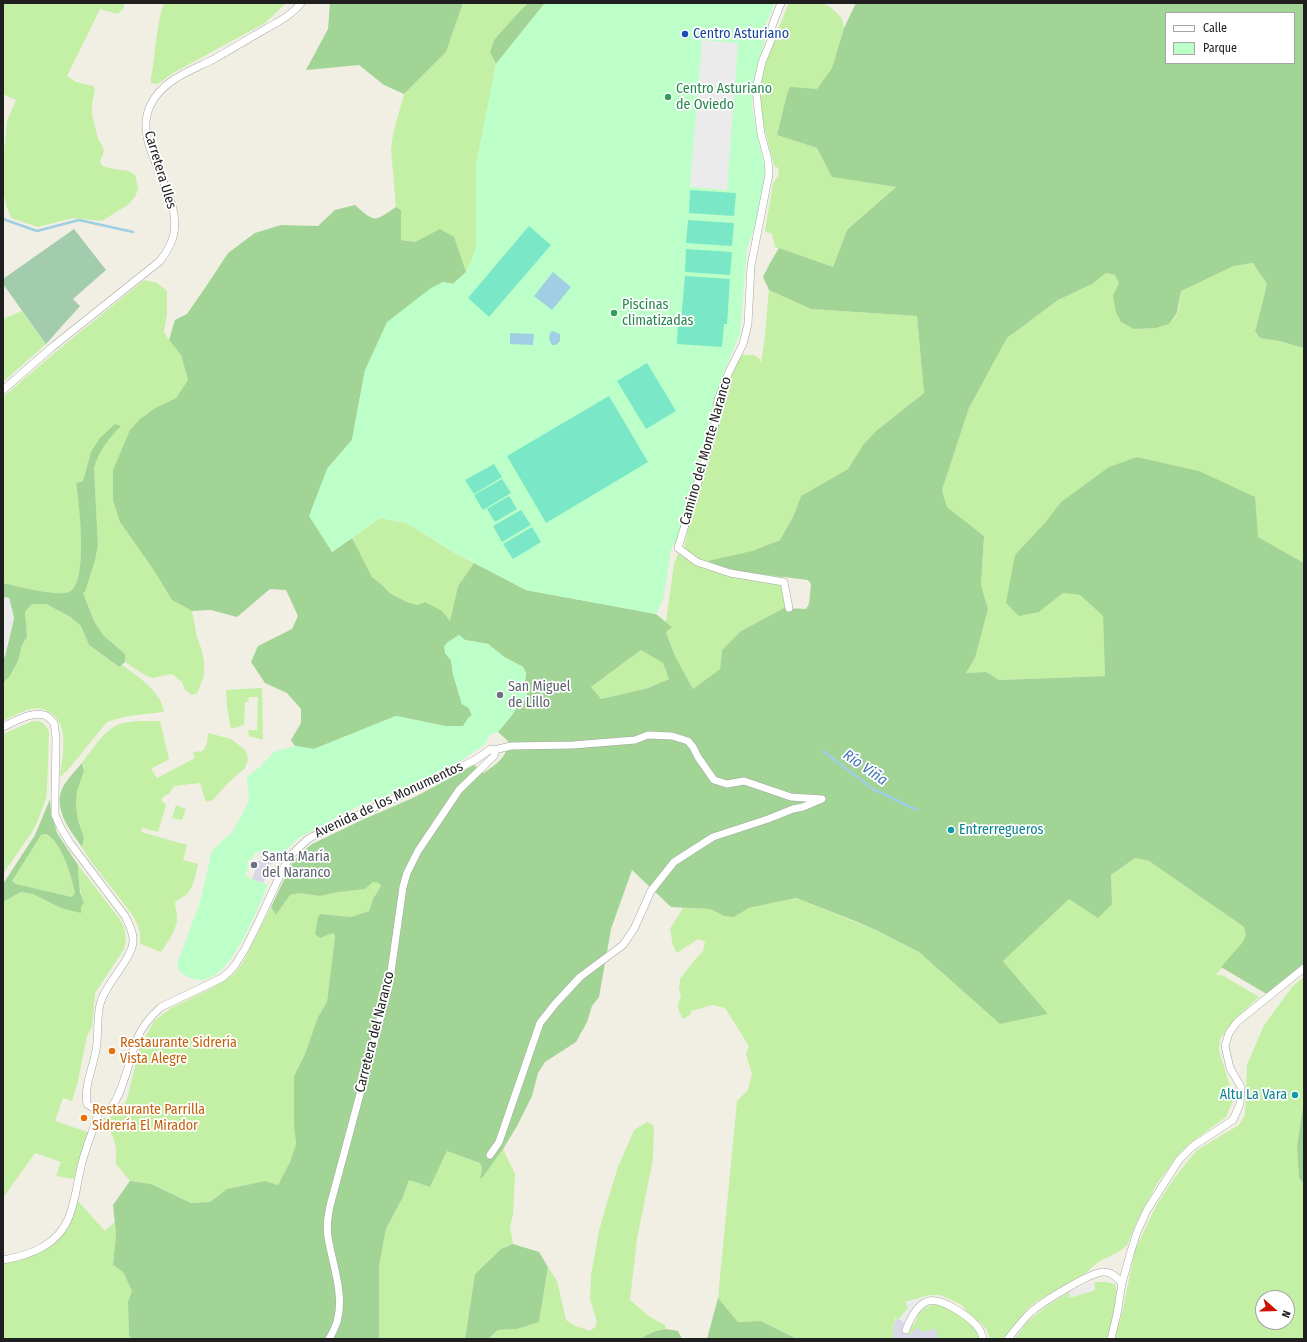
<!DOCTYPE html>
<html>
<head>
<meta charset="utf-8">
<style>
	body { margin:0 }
	#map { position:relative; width:1307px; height:1342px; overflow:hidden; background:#f1eee4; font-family:"Fira Sans Condensed",sans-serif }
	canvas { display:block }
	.frame { position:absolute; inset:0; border:4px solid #1f1f1f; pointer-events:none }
	.legend { position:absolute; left:1165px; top:12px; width:130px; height:52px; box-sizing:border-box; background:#fff; border:1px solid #a5a5a5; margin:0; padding:5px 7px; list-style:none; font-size:12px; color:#1f1f1f }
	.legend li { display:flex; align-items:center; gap:8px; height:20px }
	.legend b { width:20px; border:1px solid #a5a5a5 }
	.north { position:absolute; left:1255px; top:1290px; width:40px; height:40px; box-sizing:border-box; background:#fff; border:1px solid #a5a5a5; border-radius:50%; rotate:110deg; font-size:11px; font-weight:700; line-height:16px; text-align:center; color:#1f1f1f }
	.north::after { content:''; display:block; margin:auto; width:14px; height:18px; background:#ce1000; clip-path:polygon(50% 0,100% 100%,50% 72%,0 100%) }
</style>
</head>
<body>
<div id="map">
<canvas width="1307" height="1342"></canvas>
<div class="frame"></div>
<ul class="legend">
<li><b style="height:5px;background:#fff"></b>Calle</li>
<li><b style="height:11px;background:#bdffc8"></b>Parque</li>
</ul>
<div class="north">N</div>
</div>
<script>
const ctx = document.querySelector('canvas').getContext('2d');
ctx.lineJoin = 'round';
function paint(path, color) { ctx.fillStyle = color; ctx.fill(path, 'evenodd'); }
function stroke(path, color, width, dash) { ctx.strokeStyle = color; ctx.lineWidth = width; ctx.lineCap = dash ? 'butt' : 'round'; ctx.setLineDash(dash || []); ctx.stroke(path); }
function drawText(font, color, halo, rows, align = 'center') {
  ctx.font = font + ' "Fira Sans Condensed",sans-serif'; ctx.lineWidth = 3.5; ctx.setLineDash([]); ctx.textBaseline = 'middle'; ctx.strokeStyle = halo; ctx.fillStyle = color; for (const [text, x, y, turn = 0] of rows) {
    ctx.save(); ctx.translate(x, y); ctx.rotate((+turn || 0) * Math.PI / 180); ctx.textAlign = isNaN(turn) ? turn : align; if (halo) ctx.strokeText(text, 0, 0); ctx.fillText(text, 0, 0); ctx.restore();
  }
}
paint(new Path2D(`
	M3 3H125L123 9 118 14 100 9 67 76 76 82 93 86 95 90 92 104V114L98 139 102 145 104 151 100 162 103 166 113 169 129 171 135 175 138 188 136 195 129 204 102 221 73 218 38 227 11 218 6 205 4 195 3 163 7 121 16 100 3 94Z
	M164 3H286L265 23 173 73 158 84 151 83C150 76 153 71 153 64 156 44 157 23 164 3Z
	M463 3H528L516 15 494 40 490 52 496 64 476 165 533 184 327 469 466 272 459 254 415 242 401 240V210L396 207 391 150 393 134 404 94 446 52Z
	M789 3H820L829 6 837 13 842 19 844 28 832 68 817 90 787 94 777 135 817 148 833 177 896 187 847 230 833 267 775 247 772 234 765 231 773 183 778 176 779 169 774 165 761 115 760 86 767 57Z
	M1253 263 1267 284 1255 333 1260 338 1279 341 1304 348V563L1258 537 1199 471 1137 457 1061 502 1044 524 1039 612 1063 593 1080 595 1103 616 1105 676 999 680 986 672 966 673 975 658 988 609 981 585 984 536 947 507 942 490 969 408 1007 338 1058 300 1092 284 1106 273 1115 275 1119 283 1134 329C1150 328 1169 330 1177 314 1180 308 1180 298 1181 291L1234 266Z
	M144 280 157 283 167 291V314L164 332 169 340 181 355 188 380 176 398 155 408 140 419 120 522 153 569 172 600 192 611 197 637 201 648 204 660V676L197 693 192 695 185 690 182 682 172 674 153 678 146 676 125 662V654L103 635 94 621 83 593 95 560 98 546 94 468 98 457 105 443 120 426 91 452 83 481 76 483C80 503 88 580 70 592 60 598 15 586 3 583V397L52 355Z
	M769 290 811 309 917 316 924 393 876 431 863 445 848 469 801 496 793 517 780 540 752 551 728 570 782 576 785 582 789 608H784L741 631 722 650 720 669 693 689 675 656 666 631 672 627 666 622 674 564 678 554 684 548 690 519 724 394 740 355H754L760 359 761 363C766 339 766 314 769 290Z
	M22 311 46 344 3 382V319Z
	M380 518 407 523 451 551 474 563 458 586 450 622 442 611 407 602 391 594 381 584 372 577 352 538Z
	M32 604H46L69 616 81 626 89 645 118 667 122 665C135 674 151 685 160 700 162 703 163 708 164 712 145 714 126 715 107 722L67 771 60 777C62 757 71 724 49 712 43 709 37 707 31 709 22 711 12 717 3 721V683L10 676 18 661 22 645 27 637 25 612Z
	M641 650 663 663 669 679 648 688 601 699 590 688Z
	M262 688 263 740 249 736 248 730H257L258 697H249L248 702H245L244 725 231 729 227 707 226 690Z
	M33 721C42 721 46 724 49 732L47 790 46 799 38 820 32 832 3 874V734Z
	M137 721H160L169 759 151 769 157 778 195 758 193 752 203 751 207 743 208 733 231 739 245 750 247 754 248 760 245 768 226 785 213 800 206 802 200 783 174 786 169 794 164 796 161 800 166 805 158 832 142 828 141 832 187 845 183 860 198 864C196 873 194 887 187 894 183 898 178 898 175 903 175 908 177 912 177 916 178 929 167 943 161 952L140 944C141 932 138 923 131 913L90 860 82 847 84 838 78 820 76 805 77 791 84 767 82 763C93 749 104 729 122 723 127 722 132 722 137 721Z
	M176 805 186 809 182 820 172 818Z
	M46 834C61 840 72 878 75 893L72 897 16 884 12 881 41 835Z
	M1135 858 1149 861 1244 927 1246 935 1242 943 1216 975H1222L1259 997 1237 1017 1220 1039 1219 1051 1234 1098 1226 1117 1189 1144 1179 1154 1158 1182 1137 1221 1127 1245 1120 1251 1098 1262 1086 1273 1035 1302 1026 1310 1004 1339H990L987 1330 982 1324 967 1312 962 1305 940 1295H929L922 1297 908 1308 899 1320 895 1318 893 1330V1339H797L761 1321 738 1322 718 1298 737 1101 748 1090 752 1074 746 1054 749 1046 725 1008 713 1005 691 1011 690 1015 683 1019C677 1008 677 1006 681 995L679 989 680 979 693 962 703 951 705 941 698 939 677 953 673 946 670 929 683 908 710 909 724 916 734 917 749 908 796 898 878 931 919 952 1000 1024 1048 1014 1003 961 1069 898 1112 904 1111 875Z
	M78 865 119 918 124 927 126 939 124 949 95 993 92 1027 87 1036 78 1081 72 1101 63 1098 55 1121 90 1133 81 1155 74 1179 56 1176 61 1162 35 1153 3 1198V902L21 892 33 894 61 908 81 912V907L84 903C80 891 77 878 78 865Z
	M373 882 379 883 381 886 373 899 369 911 351 917 321 914 320 938 333 933 335 936 327 1002 318 1017 305 1054 294 1076V1126L296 1144 290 1162 278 1185 265 1181 227 1189 210 1202 191 1203 151 1184 130 1181 116 1164C117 1141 114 1137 102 1119L116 1115 122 1109 127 1099 140 1047 154 1021 171 1008 210 989 233 975 242 964 271 907 276 915 290 895 300 893 320 896 338 892Z
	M1304 977V1100L1297 1147 1299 1178 1304 1184V1339H1114L1122 1313 1135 1250 1156 1206 1175 1177 1197 1150 1239 1125 1245 1115 1247 1065 1264 1025 1293 986ZM1263 1298H1287V1322H1263Z
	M647 1122 654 1126 653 1159 637 1239 630 1300 650 1317 665 1325 666 1329C657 1330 648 1332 641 1339H488L498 1330 517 1329 539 1322 548 1267 557 1281 566 1320 573 1325 590 1331 595 1327 597 1322 590 1299 591 1275 599 1231 608 1199 618 1167 634 1130Z
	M503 1149 515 1174 513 1214 510 1227 513 1244 501 1249 475 1274 465 1339H379V1266L386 1229 403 1197 409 1180 430 1187 447 1151 480 1163 482 1168 480 1177H483Z
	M77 1200 105 1231 115 1222 116 1234 113 1265 123 1272 132 1291 128 1302 129 1336 132 1339H3V1263L56 1242Z
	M1094 1282H1106L1115 1284 1117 1294 1110 1329 1106 1339H1015L1027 1322 1047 1306 1069 1292V1298L1095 1290Z
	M936 1304C953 1309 974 1322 980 1339H938L935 1329 921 1332H912L910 1336 908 1335 910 1328 915 1323 919 1313 926 1307Z`), '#c4f0a5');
paint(new Path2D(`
	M330 3H463L446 52 404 94 384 85 359 65 306 70 328 29Z
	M528 3H545L496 64 490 52 494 40 516 15Z
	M856 3H1304V348L1279 341 1260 338 1255 332 1267 284 1253 263 1234 266 1181 291 1177 313 1169 324 1156 328 1134 329 1121 322 1116 312 1113 296 1119 283 1115 275 1106 273 1092 284 1058 300 1007 338 969 408 942 490 947 507 984 536 981 585 988 609 975 658 966 673 986 672 999 680 1105 676 1103 616 1080 595 1063 593 1039 612 1019 616 1006 603 1015 555 1044 524 1061 502 1109 467 1137 457 1199 471 1255 497 1258 537 1304 563V968L1268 993H1265L1221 967 1242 943 1246 935 1244 927 1149 861 1135 858 1111 875 1112 904 1098 918 1069 899 1003 961 1048 1014 1000 1024 919 952 878 931 855 921 796 898 749 908 734 917 724 916 710 909 671 907 632 870 611 929 599 997 592 1006 587 1022 576 1042 545 1062 538 1073 532 1096 517 1126 503 1149 483 1177 480 1178 482 1168 480 1163 447 1151 430 1187 409 1180 403 1197 386 1229 379 1266V1339H132L129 1336 128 1302 132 1291 123 1272 113 1265 116 1234 113 1205 130 1181 151 1184 191 1203 210 1202 227 1189 265 1181 278 1185 290 1162 296 1144 294 1126V1076L305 1054 318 1017 327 1002 335 936 333 933 320 938 315 934 318 917 321 914 351 917 369 911 373 899 381 886 379 883 373 882 365 889 338 892 320 896 300 893 290 895 276 915 271 907 292 863 303 851 312 844 362 820 415 797 474 765 484 773C496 764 508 757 508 741L498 732 512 715 518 705 525 700 527 694 525 681 526 673 523 667 504 657 488 644 465 640 459 635 447 643 445 653 451 660 453 674 462 704 469 708 472 716 469 717 463 726H445L396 716 314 749 295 746 291 740 301 723V709L287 693 265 683 251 662 258 646 292 629 298 616 286 590 270 589 237 617 211 610 192 611 172 600 153 569 120 522 113 500V470L130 430 140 419 155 408 176 398 188 380 181 355 169 340 175 320 187 314 209 282 228 253 255 233 281 225 318 226 335 210 355 205C375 223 374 222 396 207L401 210V240L415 242 440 229 454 237 466 272 453 284 443 282 365 370 352 440 327 469 332 552 352 538 372 577 381 584 391 594 407 602 418 605 425 602 442 611 450 621 458 586 474 563 526 590 656 614 672 627 666 632 675 656 693 689 720 669 722 650 741 631 784 608 806 609 809 604 811 584 808 580 728 570 708 561 752 551 780 540 793 517 801 496 848 469 863 445 876 431 924 393 917 316 811 309 769 290 763 277 770 263 779 248 833 267 847 230 896 187 832 177 817 148 777 135 787 94 790 87 817 89 832 68 844 28ZM1166 13H1294V63H1166ZM641 650 663 663 669 679 648 688 601 699 591 687Z
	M115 424 121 426C107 440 100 450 94 468L98 546 95 560 85 592 83 593 94 621 103 635 125 654V662L119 667 89 645 81 626 69 616 46 604H32L25 612 27 637 22 645 18 661 10 676 3 683V659L5 656 14 618 9 598 3 597V583C15 586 59 597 69 592 89 583 79 502 76 483L83 481 91 452 100 438Z
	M82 763 84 771 77 791 76 805 78 820 84 838 82 847C70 830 51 807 64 785 69 777 76 770 82 763Z
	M50 799 51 812 57 833 78 865V873L80 892 84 903 81 907V913L61 908 33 894 21 892 3 902V884L35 835ZM46 834C61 840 72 878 75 893L72 897 16 884 12 881 41 835Z
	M1304 1100V1184L1299 1178 1297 1147Z
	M513 1244 539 1252 548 1267 539 1322 517 1329 498 1330 488 1339H465L475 1274 501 1249Z
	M718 1298 738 1322 761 1321 797 1339H707Z
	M666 1329 678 1331 682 1339H641C648 1333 657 1330 666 1329Z`), '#a2d495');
paint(new Path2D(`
	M74 229 106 270 73 299 80 306 46 344 3 284V279Z`), '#a3ccac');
paint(new Path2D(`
	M545 3H775L767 21 764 31 765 40 754 80 752 105 760 148 765 167 764 182 755 226 747 249 740 333 725 370 712 411 697 476 679 539 674 544 671 550 663 600 656 614 526 590 452 551 407 523 380 518 332 552 309 516 327 469 352 440 365 370 387 322 431 288 443 282 453 284 466 272 476 248V165L496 64Z
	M459 635 465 640 488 644 504 657 523 667 526 673 525 681 527 694 525 700 518 705 512 715 498 732 489 735 485 744 465 758 442 771 388 795 355 808 300 837 290 846 279 860 256 851 251 860 249 859 247 864 249 865 245 876 268 885C257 909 232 979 201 980 198 980 195 979 192 978 185 977 178 971 177 964L200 902 209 864 211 852 223 840 232 833 249 801 247 777 260 767 274 752 295 746 314 749 396 716 445 726H463L469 717 472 716 469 708 462 704 453 674 451 660 445 653 444 646 447 643Z`), '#bdffc8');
paint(new Path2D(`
	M690 190 736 193 734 216 689 213Z
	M688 220 734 223 732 246 686 243Z
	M529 226 551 245 489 317 468 298Z
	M686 249 732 252 730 275 685 272Z
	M685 276 730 279 727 324H724L722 347 677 344 678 321H681Z
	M647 363 676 411 646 429 617 381Z
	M609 396 648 462 546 523 507 456Z
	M494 464 502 477 474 494 465 480Z
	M502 479 511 493 483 510 474 495Z
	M509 496 517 509 495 522 487 509Z
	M521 510 531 525 502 542 493 526Z
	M532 527 541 542 513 559 503 544Z`), '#7ae8c6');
paint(new Path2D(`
	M702 40 738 43 727 190 690 187Z
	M3 597 9 598 14 618 5 656 3 659Z
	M1094 1282 1095 1290 1069 1298V1292Z
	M922 1297 923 1300 917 1305 905 1323 899 1318 908 1308 905 1302Z`), '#ebebeb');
paint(new Path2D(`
	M263 853 273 858 263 883 252 879 256 868 258 869 260 864 258 863Z
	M896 1318 899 1320H902L904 1324 903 1328 909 1331 908 1335H910L914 1330 918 1327 921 1332 936 1329 938 1339H893V1330Z`), '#d9d8e7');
paint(new Path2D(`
	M553 272 571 287 552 310 534 296Z
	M552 331 560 334V341L556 345H552C549 340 548 335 552 331Z
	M510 333 534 334 533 345 510 344Z`), '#a0cee3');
stroke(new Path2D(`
	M3 219 37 231 79 220 133 232
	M823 751 873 789 917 810`), '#a0cee3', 2.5);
const street = new Path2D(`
	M781 3 772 26V38L762 62 756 89 758 109 761 134 768 160 769 174 751 266 748 324 743 344 728 374 718 400 714 429 678 548 697 562 730 573 784 582 789 608
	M3 390 51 348 160 261C164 256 168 250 171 243 190 198 130 149 150 106 162 80 190 71 214 59 232 49 250 38 267 28 279 22 293 14 301 3
	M3 727C14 722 31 711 44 715 48 716 51 720 54 723L56 738 55 798V815L61 828 70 843 125 916C129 924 134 933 133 942 132 958 107 983 101 1001 96 1016 99 1034 96 1050 93 1068 84 1085 87 1104 94 1109 102 1114 110 1108 121 1100 131 1054 137 1039 142 1026 151 1016 161 1007L222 978 229 972 235 965 245 949 258 923 283 869 291 855 308 839 321 832 441 777 475 760 491 749 494 750 511 746 573 745 635 740 648 735 672 736 688 741 693 747 698 757 714 780 727 784 744 781 791 797 822 799 803 807 793 809 768 819 713 837 674 862 651 891 634 929 623 945 580 977 555 1004 540 1023 499 1142 490 1155
	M3 1260C31 1255 58 1245 69 1217 76 1200 77 1181 82 1163 86 1146 94 1129 99 1111
	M906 1330C910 1319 917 1305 928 1301 941 1297 968 1316 976 1325 980 1329 982 1334 983 1339
	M329 1339C332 1334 335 1328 337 1322 345 1295 332 1263 328 1237 326 1226 328 1216 330 1206L389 986 403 887 407 873 418 851 459 790 494 756 495 752 494 750
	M1008 1339C1016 1329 1023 1319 1032 1311 1043 1302 1092 1271 1104 1272 1112 1272 1117 1278 1122 1283
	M1111 1339 1117 1314 1122 1283 1131 1251 1137 1232 1147 1210 1179 1160 1193 1146 1233 1120 1240 1104 1241 1087 1230 1068 1225 1046 1229 1033 1237 1022 1304 968`);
stroke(street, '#a6a6a6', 8);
stroke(street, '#fff', 7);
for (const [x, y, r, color] of [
	[685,34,4,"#1a4fb4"],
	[668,97,4,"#2e9e5b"],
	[614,313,4,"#2e9e5b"],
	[500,695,4,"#6b7280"],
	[951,830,4,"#0f9aa8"],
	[254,865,4,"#6b7280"],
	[112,1051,4,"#e8710a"],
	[1295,1095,4,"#0f9aa8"],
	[84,1118,4,"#e8710a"]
]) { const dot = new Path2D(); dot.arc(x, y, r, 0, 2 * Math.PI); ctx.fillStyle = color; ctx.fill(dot); stroke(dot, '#fff', 1.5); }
drawText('14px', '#164399', '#fff', [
	["Centro Asturiano",693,34]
], 'left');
drawText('14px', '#27864d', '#fff', [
	["Centro Asturiano",676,89],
	["de Oviedo",676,105],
	["Piscinas",622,305],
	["climatizadas",622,321]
], 'left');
drawText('14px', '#1f1f1f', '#fff', [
	["Carretera Ules",160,170,73],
	["Camino del Monte Naranco",706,451,-74],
	["Avenida de los Monumentos",389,800,-25],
	["Carretera del Naranco",375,1032,-76]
]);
drawText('14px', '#5b616d', '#fff', [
	["San Miguel",508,687],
	["de Lillo",508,703],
	["Santa María",262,857],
	["del Naranco",262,873]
], 'left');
drawText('14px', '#0d838f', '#fff', [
	["Entrerregueros",959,830],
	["Altu La Vara",1287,1095,"right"]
], 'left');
drawText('14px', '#c56008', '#fff', [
	["Restaurante Sidrería",120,1043],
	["Vista Alegre",120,1059],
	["Restaurante Parrilla",92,1110],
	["Sidrería El Mirador",92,1126]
], 'left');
drawText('italic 15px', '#4174b9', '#fff', [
	["Río Viña",865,768,35]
]);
</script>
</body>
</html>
